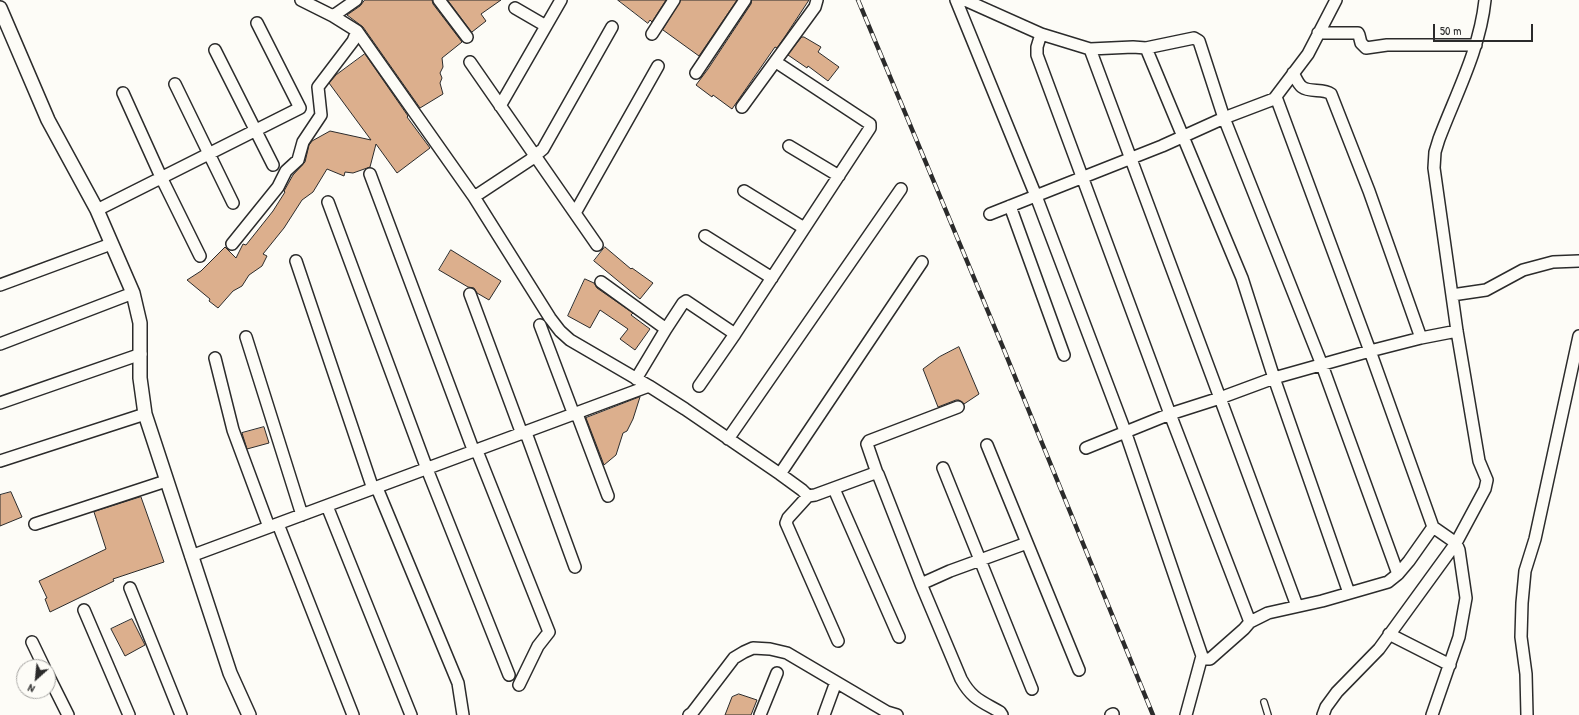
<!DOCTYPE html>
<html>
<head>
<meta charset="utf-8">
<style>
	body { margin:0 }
	#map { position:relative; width:1579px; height:715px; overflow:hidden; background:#fdfcf7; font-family:"Patrick Hand",sans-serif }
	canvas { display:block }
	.north { position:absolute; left:16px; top:659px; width:40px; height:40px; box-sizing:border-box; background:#fdfcf7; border:1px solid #a9a8a5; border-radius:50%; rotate:207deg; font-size:11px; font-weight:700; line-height:16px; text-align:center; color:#2b2b2b }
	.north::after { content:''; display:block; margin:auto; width:14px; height:18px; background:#2b2b2b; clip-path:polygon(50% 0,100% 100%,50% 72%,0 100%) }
	.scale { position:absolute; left:1433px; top:24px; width:100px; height:18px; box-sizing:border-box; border:2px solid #2b2b2b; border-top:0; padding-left:5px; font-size:12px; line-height:14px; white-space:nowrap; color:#2b2b2b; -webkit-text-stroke:3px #fdfcf7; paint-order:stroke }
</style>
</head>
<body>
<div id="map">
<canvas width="1579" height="715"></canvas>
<div class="north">N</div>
<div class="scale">50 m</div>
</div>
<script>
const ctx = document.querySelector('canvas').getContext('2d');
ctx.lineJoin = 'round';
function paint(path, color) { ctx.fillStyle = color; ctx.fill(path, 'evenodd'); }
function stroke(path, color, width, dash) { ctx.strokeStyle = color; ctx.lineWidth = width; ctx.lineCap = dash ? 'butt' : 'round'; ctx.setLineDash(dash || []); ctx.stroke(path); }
const building = new Path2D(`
	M365 0H432L433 4 462 42 442 58 443 67 440 73 442 78 440 83 443 94 420 108 363 27 347 15 360 6Z
	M448 0H501L481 14 486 21 472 32Z
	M618 0H666L652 22 650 20 648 23Z
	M681 0H737L699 56 663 30Z
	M752 0H809L784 38 777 48 775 47 732 109 713 95 712 97 696 85 708 69 751 4Z
	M802 37H804L821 47 818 52 839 67 828 81 808 66 807 68 788 55Z
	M365 54 408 116 407 117 430 148 397 173 376 144 370 167 353 173 345 172 344 176 327 169 313 192 302 200 284 228 263 254 267 256 262 266 249 275 242 286 233 291 218 308 209 301 210 299 187 280 201 271 225 247 236 258 243 244 246 245 273 211 285 192 284 191 293 175 305 162 309 145 312 141 330 131 371 140 329 83 336 75Z
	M605 247 631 269 632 268 653 283 640 299 594 261Z
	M451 250 501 281 489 300 477 293 474 288 468 287 439 270Z
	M585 279 594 283 597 288 633 313 631 315 650 329 635 350 620 339 628 329 600 310 590 328 568 316Z
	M959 347 979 394 964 404 959 400H956L938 407 923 369 939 357Z
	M640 397 633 419 627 431 623 433 616 455 604 465 586 418Z
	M264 427 269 443 247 449 242 433Z
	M11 492 22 517 0 526V495Z
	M141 497 164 562 113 579 114 581 50 612 45 599 47 598 39 581 106 549 94 512Z
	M132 619 145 645 125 656 111 629Z
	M739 694 757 700 751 715H725L732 697Z`);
paint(building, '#dcaf8d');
stroke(building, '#2b2b2b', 1);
const service = new Path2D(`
	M1264 702 1268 715`);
const minor = new Path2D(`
	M301 0 333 16 357 31 474 197 550 318 560 331 570 340 649 386 685 409 780 474 802 490 808 496 815 495 875 473 878 474 921 584 961 679C972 699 981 701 1000 712L1002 715
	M439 0 467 37
	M956 0 1036 196 1125 431 1202 656 1186 715
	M965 0 1041 34 1090 49 1220 398 1274 378 1370 351 1421 338 1457 331
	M515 8 546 26
	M333 16 356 0
	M1318 33H1358L1359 35 1361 43 1366 48 1387 45H1476
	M652 34 674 0
	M1041 34 1037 47V55L1170 414 1250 622
	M1146 48 1194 38 1199 41 1224 118 1322 365 1398 574
	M1090 49 1133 47 1146 48 1242 278 1274 378 1349 593
	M215 50 273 165
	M470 62 597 245
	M696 73 745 0
	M1293 73C1296 78 1298 84 1302 87 1310 93 1323 88 1331 94L1369 191 1421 338
	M175 84 233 203
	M123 93 161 177 200 256
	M1276 97 1370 351 1433 527
	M500 106 561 0
	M742 107 815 7 817 0
	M789 146 839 176
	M370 174 474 452
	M744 191 804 228
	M474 197 530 160 543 149 612 27
	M328 202 427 469 509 675
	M1010 206 1064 355
	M97 210 300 108 257 23
	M575 213 658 66
	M990 214 1162 146 1224 118 1274 99 1308 54 1336 0
	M705 236 772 278
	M232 244 278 187 286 171 298 160 303 142 321 115 318 87 353 41 357 31
	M296 261 373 489
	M601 282 666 329 636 379
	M0 285 111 244
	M470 294 522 434
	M1452 295 1486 290 1523 270 1553 262 1579 261
	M540 325 574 415
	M666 329 683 303 686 301 735 334
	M246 337 302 515
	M0 344 133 293
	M215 358 233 430 269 527
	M699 386 735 334 870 128V124L776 62
	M0 403 141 354
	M577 414 608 496
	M526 433 575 567
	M728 439 901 189
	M987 445 1079 670
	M1086 448 1170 414 1220 398 1297 606
	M477 451 549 632 538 646 519 685
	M0 461 145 414
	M943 468 1032 689
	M877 473 867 444 869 441 958 407
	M780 474 922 262
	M377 488 458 683 463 715
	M834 489 899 637
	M808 496 788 518 786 523 838 641
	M327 506 411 715
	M35 524 166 481
	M278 524 353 715
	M191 556 649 386
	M921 584 950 571 1027 543
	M130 588 181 715
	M84 610 129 715
	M1389 634 1450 665
	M32 642 44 667
	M1202 656 1204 659H1210L1244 629 1250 622 1268 613 1322 601 1388 582 1398 574 1409 561 1433 527 1456 543 1379 649 1337 692 1326 707 1323 715
	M48 675 68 715
	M689 715 692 713 734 658 744 652 753 648 770 649 787 653 887 712 897 715
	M760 715 777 673
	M824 715 836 682
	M1111 715 1113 714
	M1432 715 1459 637 1466 598 1459 550 1456 543 1485 489 1487 480 1479 461 1457 331 1434 168 1435 152 1439 139C1456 94 1480 49 1485 0
	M1527 715 1526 674 1521 637 1522 603 1525 571 1535 539 1579 336`);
const tertiary = new Path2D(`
	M0 8 48 120 97 210 133 293 140 323V378L145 414 230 673 249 715`);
stroke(service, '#2b2b2b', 8);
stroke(minor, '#2b2b2b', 14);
stroke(tertiary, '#2b2b2b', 16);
stroke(service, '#fdfcf7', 5.5);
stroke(minor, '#fdfcf7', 11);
stroke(tertiary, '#fdfcf7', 13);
const rail = new Path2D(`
	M858 0 1002 345 1153 715`);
stroke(rail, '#2b2b2b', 4.5);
stroke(rail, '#fdfcf7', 3, [9]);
</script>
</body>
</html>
